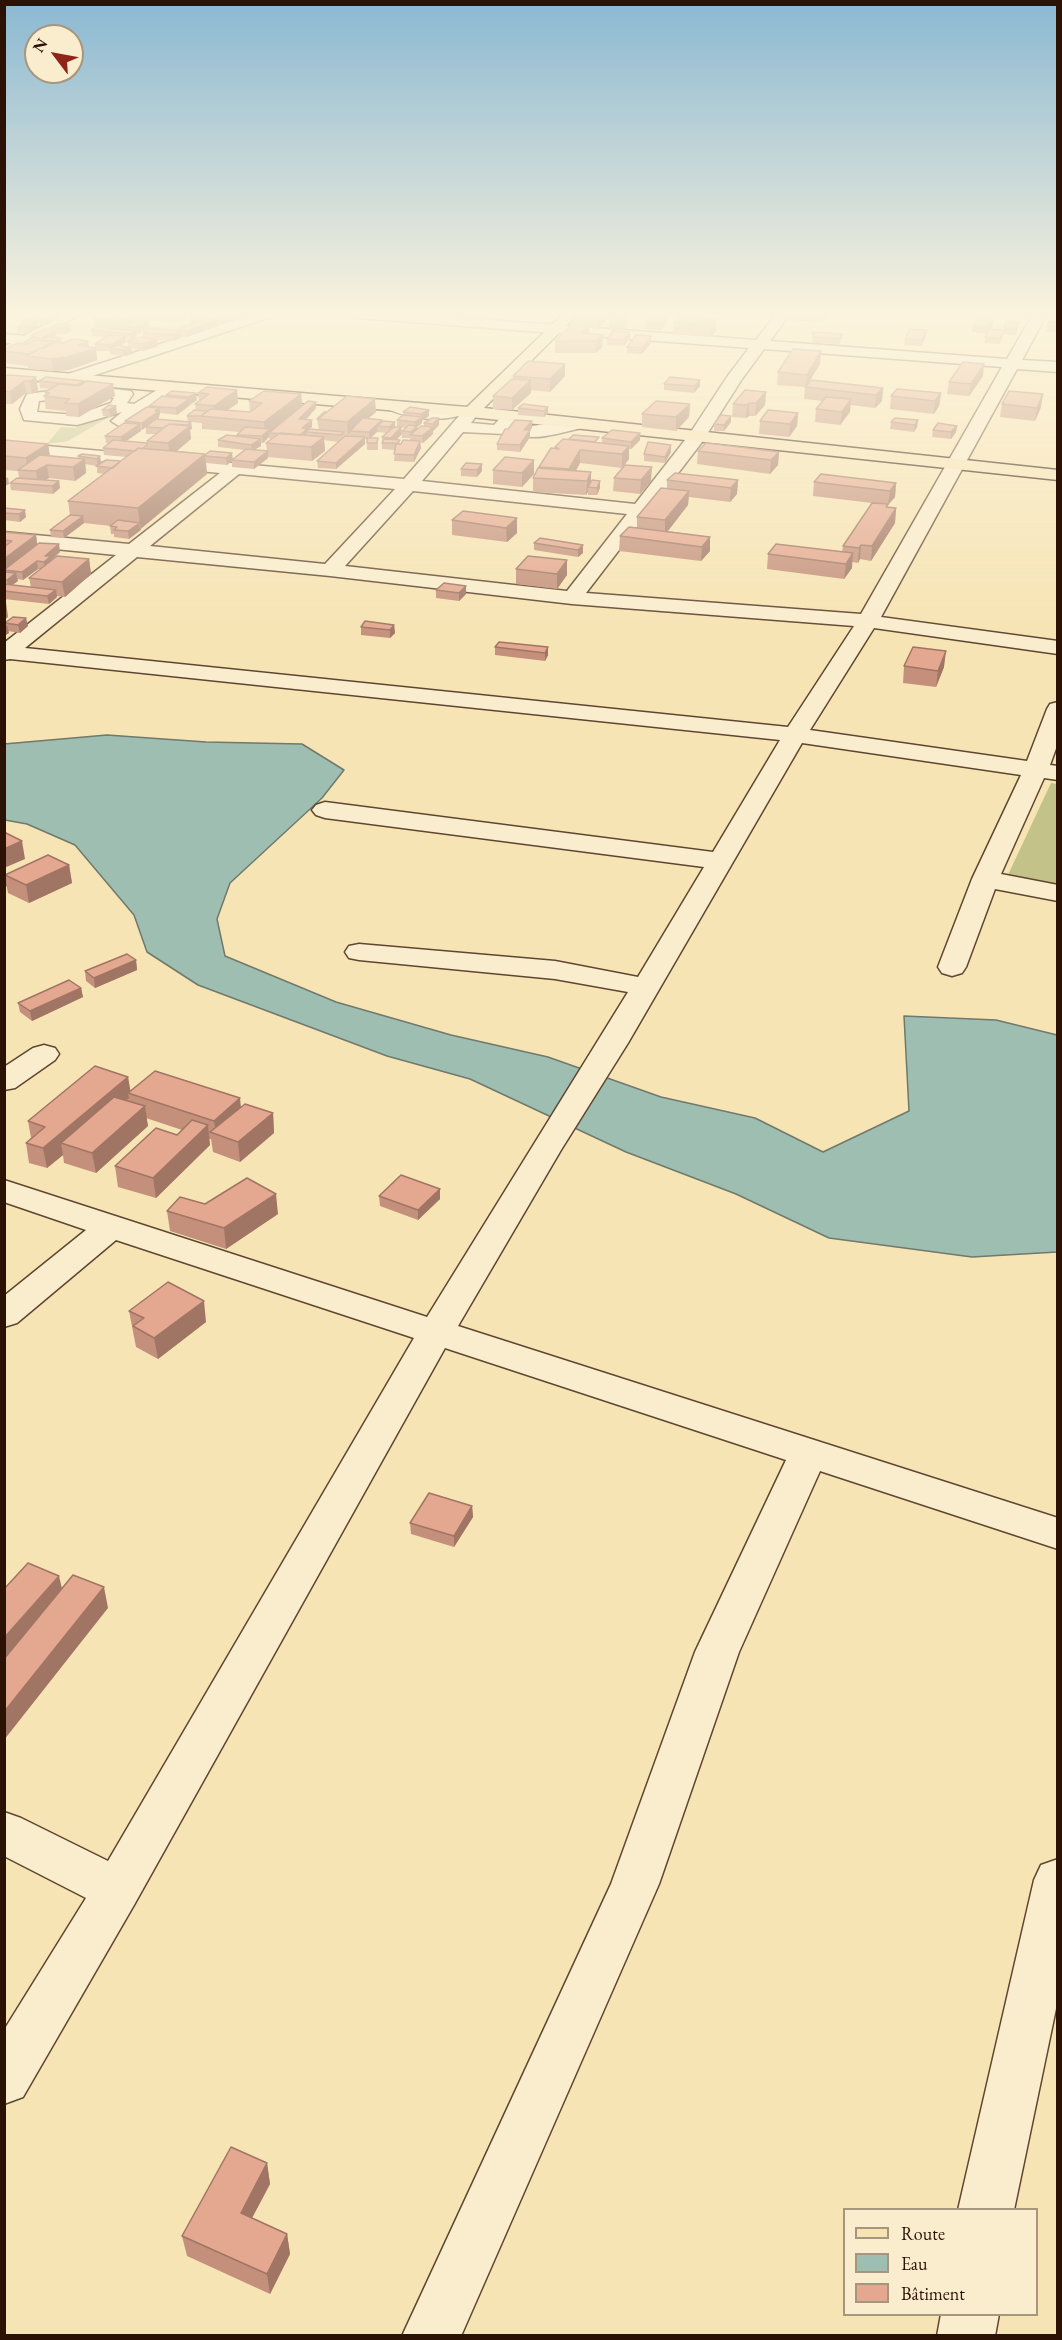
<!DOCTYPE html>
<html>
<head>
<meta charset="utf-8">
<style>
	body { margin:0 }
	#map { position:relative; width:1062px; height:2340px; overflow:hidden; background:#f7e4b4; font-family:"EB Garamond",serif }
	canvas { display:block }
	.frame { position:absolute; inset:0; border:6px solid #2c1105; pointer-events:none }
	.legend { position:absolute; left:843px; top:2208px; width:195px; height:108px; box-sizing:border-box; background:#faedce; border:2px solid #a8957e; margin:0; padding:8px 10px; list-style:none; font-size:18px; color:#2c1105 }
	.legend li { display:flex; align-items:center; gap:12px; height:30px }
	.legend b { width:30px; border:2px solid #a8957e }
	.north { position:absolute; left:24px; top:24px; width:60px; height:60px; box-sizing:border-box; background:#faedce; border:2px solid #a8957e; border-radius:50%; rotate:302deg; font-size:16px; font-weight:700; line-height:24px; text-align:center; color:#2c1105 }
	.north::after { content:''; display:block; margin:auto; width:21px; height:27px; background:#8f2418; clip-path:polygon(50% 0,100% 100%,50% 72%,0 100%) }
</style>
</head>
<body>
<div id="map">
<canvas width="1062" height="2340"></canvas>
<div class="frame"></div>
<ul class="legend">
<li><b style="height:8px;background:#f7e4b4"></b>Route</li>
<li><b style="height:16px;background:#9dbeb0"></b>Eau</li>
<li><b style="height:16px;background:#e4a78f"></b>Bâtiment</li>
</ul>
<div class="north">N</div>
</div>
<script>
const ctx = document.querySelector('canvas').getContext('2d');
ctx.lineJoin = 'round';
function paint(path, color) { ctx.fillStyle = color; ctx.fill(path, 'evenodd'); }
function stroke(path, color, width, dash) { ctx.strokeStyle = color; ctx.lineWidth = width; ctx.lineCap = dash ? 'butt' : 'round'; ctx.setLineDash(dash || []); ctx.stroke(path); }
paint(new Path2D(`
	M101 414 109 417 68 441 47 444 61 427 76 428Z
	M1051 783 1057 784V886L1007 877Z`), '#c2c289');
const water = new Path2D(`
	M107 735 206 742 302 744 344 770 322 798 230 883 217 919 225 956 336 1002 451 1035 548 1057 661 1097 755 1118 823 1152 909 1111 904 1016 996 1020 1057 1035V1252L972 1257 829 1238 736 1194 626 1152 470 1079 387 1056 198 985 147 952 134 915 75 845 27 824 5 820 4 744Z`);
paint(water, '#9dbeb0');
stroke(water, '#70796c', 1.5);
const minor = new Path2D(`
	M253 314H273L271 317 77 381 71 383 63 378 65 375Z
	M351 314H409L756 340 776 314H790L770 341 1007 359 1033 314H1047L1022 360 1058 362V372L1017 369 881 617 1058 641V654L874 628 810 730 1027 761 1047 709 1050 704 1058 702V743L1050 765 1058 766V780L1044 778 1001 874 1058 885V901L995 889 966 967 962 973 952 976 942 973 938 967 972 879 1021 775 802 743 628 1043 561 1150 458 1326 1058 1518V1549L820 1471 739 1652 659 1884 461 2336H402L611 1884 695 1652 786 1460 445 1348 134 1905 23 2097 4 2104V2030L86 1898 4 1856V1812L21 1818 108 1861 414 1338 116 1240 17 1323 4 1327V1296L86 1230 4 1202V1180L427 1317 628 992 555 979 359 960 349 958 345 952 349 946 359 944 555 961 638 977 704 867 325 818 316 815 312 810 316 805 325 802 713 852 780 740 10 659 4 660V643L116 555 4 544V532L129 544 220 473 4 452V442L404 479 459 416C433 422 410 419 385 408L383 405 385 402C396 399 406 406 417 408 438 412 458 404 477 408L479 412 471 423 494 425 506 412 512 411 520 416 504 434 463 432 422 481 635 504 689 435 727 377 749 348 358 318ZM764 349 1002 367 861 614 586 593 702 442 742 379ZM239 474 395 489 325 564 150 546ZM413 491 627 514 567 591 345 566ZM137 557 330 576 572 604 854 626 788 727 25 648Z
	M4 334 27 336 34 340 27 344 4 343Z
	M170 382 176 384 178 387 176 390 125 425 119 426 111 421 122 412 77 425 24 420 20 409 27 394 87 386 131 391 133 394 127 403 134 404ZM87 396 114 398 111 403 76 415 37 412 39 401Z
	M576 419 584 424 582 428C563 432 541 440 522 436L520 432 522 428C540 424 558 423 576 419Z
	M44 1045 55 1048 59 1054 55 1060 15 1088 4 1090V1067L33 1048Z
	M1058 1859V1999L1014 2210H958L1034 1880 1041 1865Z
	M941 2314H999L995 2336H937Z`);
const major = new Path2D(`
	M63 314H80L4 358V347Z
	M563 314H578L484 408 1058 470V480L471 417 4 378V368L467 407Z`);
stroke(minor, '#5f4631', 3);
stroke(major, '#2c1105', 3);
paint(minor, '#faedce');
paint(major, '#f7e4b4');
paint(new Path2D(`
	M46 314H69H61V316L47 325 37 324 38 327 29 333H18L17 327 24 322V318L40 317Z
	M88 314H188H187V317L181 322 166 321V318L162 321 145 320V317L142 319H134V321L149 327 138 334H136L137 337 131 340 125 339 126 342 121 346 128 347 127 341 143 337V333L178 330 193 323 190 322 189 316 196 314H252L221 325H218V326L187 337H182L174 341 157 340 158 346 143 351 131 348 132 354 124 356 110 354V351H96L97 360 69 370 53 371 28 369V366L4 363V349L22 344 31 338V336L51 330V327L70 325 71 331 65 334H56V336L54 338H61L62 343 95 348V344L105 337 92 336 91 330 95 328 93 317 96 316 89 315Z
	M427 314H445L442 317 427 316Z
	M446 314H497L498 316 493 320 485 319V317L481 321 469 320V317L468 318 446 317Z
	M615 314H629V317L624 330H609V324Z
	M737 314H760L759 315Z
	M785 314H827L825 322 784 320Z
	M573 315 609 317 598 329 589 328V334L603 335 602 347 596 353H555V341L573 324Z
	M716 319V331L710 337 673 334 674 322Z
	M668 320 661 330 645 329V323Z
	M1058 322V333L1046 332 1047 326Z
	M993 324 990 329 1003 336 1000 344 984 343 987 334 972 332 973 326Z
	M1004 328H1018L1016 335 1003 334Z
	M630 332V338L624 346 607 345V339Z
	M813 332 842 334 840 344 812 343Z
	M926 337 921 346 904 345 905 339Z
	M651 343 642 354 627 353V347Z
	M565 364V376L550 392 531 390V393L512 410 493 409V396L513 379V376Z
	M820 364 809 382 883 388 882 401 875 408 850 405V412L840 425 815 422 816 409 822 401 804 399 805 387 777 385 778 372Z
	M983 376 969 396 947 394 949 382Z
	M4 377H36L38 390 32 394 26 393 12 404H4Z
	M39 381 84 383 115 396 79 417 66 416V411L46 409 44 396H45V392L51 389 40 388Z
	M664 384 700 386 694 393 664 390Z
	M237 390 238 403 228 410 250 412 249 401 301 394 302 406 316 402V408L306 420 312 427 309 429 319 430 317 419 376 412 368 419 382 422H395V427H401L402 434 396 440 401 444 410 441V438H402V431L406 428 397 427V420L403 415V412L410 407 429 416 422 421V423L417 427 418 429 424 426V423L439 425 433 431V434L423 443H420L421 448 414 462 394 461 395 450 382 449V437L386 433 378 432V431L370 438H378V450H367V439H365V444L336 469 318 468 317 461 338 442 324 440 325 451 312 461 268 457V458L254 469 232 467V460L227 465 206 463 207 474 129 539 114 537V534H111L110 526H111L84 523 64 538 51 537 50 530 70 515 68 501 105 474 97 473V466L85 464 86 473 75 481 49 478 46 480 59 481 60 488 53 494 11 490 10 483 19 478 18 471 4 470V440L48 444 50 456 78 459V456H100L101 463 121 461 127 457 104 455 103 448 109 443H106L105 436 125 423V421L149 407V406L166 397V395L172 391 197 400 177 415 160 413 159 418 157 420 188 422 187 416 196 411 195 404 199 401 198 393ZM191 422 202 423V429L240 432 237 435V436L218 440V447L244 450 233 459 205 454 176 451 191 439 190 430 192 429ZM146 427V434H155L147 441V443L126 441 141 431 140 429 142 430ZM269 437 270 439H271L266 443 267 451 254 450 261 446V443H263Z
	M766 392 765 405 755 416H749L746 418 732 417 733 404Z
	M941 393 939 406 934 414 890 409 891 396Z
	M690 404 689 417 676 431 642 427V414Z
	M1002 404 1041 407 1035 421 1000 417Z
	M109 405 117 413 110 417 103 416 102 410Z
	M548 407V413L544 417 518 415V408Z
	M798 413 797 426 789 437 759 434 760 421Z
	M918 420 917 427 914 432 890 429 891 422Z
	M731 422 724 431H714V424Z
	M957 426 956 432 951 439 932 437 933 430Z
	M532 428 530 430V437L520 452 497 450V444Z
	M602 438 640 440 631 449H629V459L622 468 580 463 576 471 600 488 597 495H588V492L586 495 533 492V478L539 467 555 448V447L602 443Z
	M698 451 779 452 778 465 770 474 697 464Z
	M671 452 665 463 644 461V454Z
	M534 460V474L522 487 493 484V470Z
	M461 469 482 471 477 477 461 476Z
	M614 478 651 481 640 494 613 491Z
	M667 480H738L737 494 730 502 689 497 688 505 667 531 710 537V551L701 561 619 551 620 536 637 528V517L667 489Z
	M814 482 896 483 895 497 888 505 887 507 896 508 895 523 871 561 860 559 858 563 852 562V568L844 579 767 569 768 554 842 552 843 546 872 503 813 496Z
	M4 508 26 517 20 522 4 520Z
	M517 518V533L507 542 452 535V520Z
	M4 532 36 535 37 544 60 552 51 560V561L89 559 91 574 65 597 57 596V597L49 604 4 599ZM38 569H41L29 578 31 587 12 585 18 581 17 579 23 580Z
	M534 543 583 545V553L578 557 534 550Z
	M516 569 567 575 557 589 516 584Z
	M466 586V594L459 601 436 598V590Z
	M5 623 28 626 20 633 8 631 9 633 4 636Z
	M394 625 395 633 390 638 361 635V627Z
	M495 647H548V655L545 661 495 655Z
	M904 666 944 667 936 687 903 683Z
	M69 865 72 883 29 903 8 893 4 873 6 874Z
	M136 960 137 970 95 988 86 981 85 971Z
	M81 988 83 997 32 1021 20 1012 18 1003Z
	M128 1077 130 1091 241 1107 273 1113 274 1133 240 1162 213 1152 211 1139H209L210 1145 156 1198 118 1187 115 1166 177 1135 182 1130 146 1118 148 1126 96 1173 64 1163 63 1155 47 1168 29 1163 26 1143 31 1138 28 1121Z
	M440 1189V1199L418 1220 380 1206 379 1196Z
	M205 1204 278 1214 226 1249 170 1231 167 1211Z
	M129 1311 206 1322 158 1359 136 1347Z
	M472 1506 473 1517 454 1547 411 1534 410 1523Z
	M267 2163 270 2184 252 2218 287 2234 290 2254 270 2294 187 2256 182 2236Z`), '#c4907b');
paint(new Path2D(`
	M55 314H61V316L47 325 46 319Z
	M133 314 134 325 125 327V331L123 333 121 321Z
	M141 314H147H145V317L142 319Z
	M164 314H173L165 316 166 318 162 321 161 315Z
	M183 314H187V317L181 322 180 316Z
	M205 314V320L197 323V317Z
	M220 314H252L221 325Z
	M483 314H485V317L481 321V315Z
	M493 314H497L498 316 493 320Z
	M602 314H609V317L598 329V317Z
	M628 314H629V317L624 330V324Z
	M669 314 668 320 661 330V324Z
	M40 317 38 318V327L29 333V327L33 324 32 319Z
	M993 318V324L987 334 988 328Z
	M716 319V331L710 337V325Z
	M217 320 218 326 187 337V331Z
	M149 321V327L138 334 137 328Z
	M70 325 71 331 65 334 64 328Z
	M589 326V338L581 333Z
	M55 330 56 336 49 341 32 345Z
	M927 330 926 337 921 346V340Z
	M136 331 137 337 131 340 130 334Z
	M181 331 182 337 174 341 173 335Z
	M630 332V338L624 346V340Z
	M603 335 602 347 596 353V341Z
	M125 336 126 342 116 349 111 348V345Z
	M651 336V343L642 354V348Z
	M157 340 158 346 143 351 142 344Z
	M88 341 89 350 96 348 97 360 69 370 53 371 51 359Z
	M131 348 132 354 124 356 123 350Z
	M821 351 820 364 806 387 807 375Z
	M565 364V376L550 392V379Z
	M984 364 983 376 969 396 971 384Z
	M36 377 38 390 32 394 30 381Z
	M531 380V393L512 410V398Z
	M700 380V386L694 393 695 386Z
	M24 381 26 393 12 404 10 392Z
	M113 384 115 396 79 417 78 404Z
	M883 388 882 401 875 408 876 395Z
	M237 390 238 403 217 417H215L214 406Z
	M766 392 765 405 755 416 756 403Z
	M196 393 197 400 190 404 189 397Z
	M941 393 939 406 934 414 935 401Z
	M301 394 302 407 269 433V437L263 443 262 436 265 434 264 422Z
	M1043 394 1041 407 1035 421 1037 408Z
	M189 399 190 405 177 415 176 408Z
	M375 399 376 412 353 431H350V433L348 435 347 422Z
	M851 399 850 412 840 425 842 412Z
	M316 402V408L300 426 299 419Z
	M749 403V416L746 418 747 405Z
	M690 404 689 417 676 431V417Z
	M116 406 117 413 110 417 109 410Z
	M548 407V413L544 417V411Z
	M160 408V414L159 415V418L142 430V423Z
	M429 410V416L422 421V423L417 427 418 433 411 435V432L415 428V422L421 417V414Z
	M798 413 797 426 789 437 790 424Z
	M731 416V422L724 431V425Z
	M439 418V425L433 431V424Z
	M312 420V427L306 432V437L300 435 302 428Z
	M382 420V426H377L378 431 370 439 369 432Z
	M918 420 917 427 914 432 915 425Z
	M532 421V428L524 437V430Z
	M191 422 192 429 190 430 191 439 170 457 168 443 182 430Z
	M395 422V428L390 433 389 427Z
	M140 424 141 431 122 444 121 437Z
	M957 426 956 432 951 439V432Z
	M401 427 402 434 393 443H392L391 438Z
	M433 427V434L423 443 422 436Z
	M530 430V437L520 452V445Z
	M640 433V440L631 449V442Z
	M324 437 325 451 312 461 311 447Z
	M365 437V444L336 469V463Z
	M261 439V446L252 451 251 445Z
	M420 441 421 448 414 462V455Z
	M48 444 50 458 27 471 26 458Z
	M671 445V452L665 463V457Z
	M629 446V459L622 468V454Z
	M580 450V463L570 480H569V469Z
	M268 451V458L254 469V462Z
	M779 452 778 465 770 474 771 460Z
	M232 453 233 460 227 465 226 458Z
	M205 454 207 474 140 529 138 508Z
	M100 456 101 463 98 466 97 459Z
	M85 459 86 473 75 481 73 467Z
	M534 460V474L522 487V473Z
	M482 464V471L477 477V470Z
	M47 465 49 478 38 485 36 471Z
	M652 467 651 481 640 494 641 480Z
	M591 472V485L588 487V492L586 495 587 481Z
	M8 477 9 484 4 487V480Z
	M738 480 737 494 730 502 731 488Z
	M59 481 60 488 53 494 52 486Z
	M600 481V488L597 495V488Z
	M896 483 895 497 888 505 890 491Z
	M689 491 688 505 665 535V520Z
	M896 508 895 523 871 561 872 546Z
	M25 510 26 517 20 522 19 514Z
	M83 516 84 523 64 538 63 531Z
	M517 518V533L507 542 506 528Z
	M140 523 141 530 129 539 128 531Z
	M36 535 38 550 4 570V559Z
	M710 537V551L701 561 702 547Z
	M59 544 60 552 51 560 52 564 45 570 44 562 45 556Z
	M583 545V553L578 557V550Z
	M861 545 860 559 858 563 859 548Z
	M853 553 852 568 844 579 846 564Z
	M89 559 91 574 65 597 62 582Z
	M567 560V575L557 589V574Z
	M37 561 38 569 23 580 22 572Z
	M16 573 18 581 8 588 7 580Z
	M466 586V594L459 601V593Z
	M56 590 57 597 49 604 47 596Z
	M6 602 8 617 4 620V603Z
	M26 618 28 626 20 633 18 625Z
	M7 625 9 633 4 636V627Z
	M394 625 395 633 390 638V630Z
	M548 647V655L545 661V653Z
	M946 651 944 667 936 687 938 671Z
	M22 841 25 859 4 868V849Z
	M69 865 72 883 29 903 26 885Z
	M4 877H5L7 886 4 887Z
	M136 960 137 970 95 988 94 978Z
	M81 988 83 997 32 1021 30 1011Z
	M128 1077 131 1094 128 1093 129 1098 73 1146 61 1143 63 1155 47 1168 43 1148Z
	M240 1098 242 1118 216 1134 214 1121Z
	M145 1106 148 1126 96 1173 92 1153Z
	M273 1113 274 1133 240 1162 238 1142Z
	M208 1125 210 1145 156 1198 153 1178Z
	M440 1189V1199L418 1220V1210Z
	M276 1194 278 1214 226 1249 224 1228Z
	M204 1301 206 1322 158 1359 154 1338Z
	M472 1506 473 1517 454 1547V1536Z
	M59 1576 64 1597 4 1665V1638Z
	M104 1587 108 1608 4 1740V1712Z
	M267 2163 270 2184 244 2233 241 2213Z
	M287 2234 290 2254 270 2294 267 2274Z`), '#a07564');
const building = new Path2D(`
	M46 314H55L46 319 38 318Z
	M99 314H133L121 321 99 319 101 318 93 317Z
	M145 314H164L161 315Z
	M168 314H183L180 316H165Z
	M196 314H205L197 317 189 316Z
	M575 314H602L598 317 573 315Z
	M615 314H628L624 324H609Z
	M653 314H669L661 324 645 323Z
	M785 314H826L825 316Z
	M31 315 40 317 32 319 24 318Z
	M680 316 716 319 710 325 674 322Z
	M979 317 993 318 988 328 973 326Z
	M207 318 217 320 187 331H181L173 335 143 333 151 328 178 330 179 328Z
	M136 320 149 321 137 328 125 327Z
	M25 321H37L29 327H17Z
	M1007 321 1019 322 1016 329 1004 328Z
	M1049 321 1058 322V327L1047 326Z
	M57 324 70 325 64 328 51 327Z
	M573 324 589 326 581 333 603 335 596 341H555Z
	M97 327 136 331 130 334 91 330Z
	M44 329 55 330 40 340H36L27 344H22L32 338H39L31 336Z
	M910 329 927 330 921 340 905 339Z
	M988 329 1004 330 1001 338 985 337Z
	M613 331 630 332 624 340 607 339Z
	M813 332 842 334 841 338 813 337Z
	M109 335 125 336 111 345 95 344Z
	M636 335 651 336 642 348 627 347Z
	M47 337 61 338 56 341 42 340Z
	M142 337 157 340 142 344 127 341Z
	M74 339 88 341 78 345 96 348 67 357 51 359 26 356 41 348 28 354 4 351V349L18 343 27 344 36 340 53 342 41 348H44L55 342 63 343Z
	M117 345 131 348 123 350 109 348Z
	M793 349 821 351 807 375 778 372Z
	M528 361 565 364 550 379 513 376Z
	M963 362 984 364 971 384 949 382Z
	M8 375 36 377 30 381H24L10 392 4 391V377Z
	M46 377 84 381 77 385 39 381Z
	M670 377 700 380 695 386 664 384Z
	M512 379 531 380 512 398 493 396Z
	M812 380 883 388 876 395 805 387Z
	M87 381 113 384 78 404 64 403 70 399 44 396 50 393 45 392 59 384 78 386Z
	M207 387 237 390 214 406 195 404 209 394 198 393Z
	M897 389 941 393 935 401 891 396Z
	M745 390 766 392 756 403H749L747 405 733 404Z
	M172 391 196 393 189 397 166 395Z
	M264 391 301 394 264 422 201 416 211 409 250 412 262 403 249 401Z
	M1009 391 1043 394 1037 408 1002 404Z
	M162 396 189 399 176 408 149 406Z
	M347 396 375 399 347 422 318 419Z
	M826 397 851 399 842 412 816 409Z
	M308 401 316 402 299 419 312 420 302 428 307 429 300 435 269 433Z
	M656 401 690 404 676 417 642 414Z
	M523 404 548 407 544 411 518 408Z
	M109 405 116 406 109 410H102Z
	M147 407 160 408 155 411H159L142 423 125 421Z
	M410 407 429 410 421 414 403 412Z
	M194 410 207 411 201 416H187Z
	M768 410 798 413 790 424 760 421Z
	M324 412H327L318 419H317Z
	M403 415 422 417 415 422 397 420Z
	M721 415 731 416 724 425 714 424Z
	M363 418 382 420 369 432 350 431Z
	M432 418H439L433 424 424 423Z
	M895 418 918 420 915 425 891 422Z
	M156 419 191 422 187 425 169 424 163 428 146 427Z
	M515 420 532 421 524 430H530L520 445 497 444 505 429H508Z
	M383 421 395 422 389 427 377 426Z
	M124 423 140 424 121 437 105 436Z
	M938 423 957 426 951 432 933 430Z
	M169 424 190 426 168 443 147 441Z
	M409 425 417 426 411 432 402 431Z
	M421 426 433 427 422 436 410 435Z
	M245 427 270 429 262 436 237 435Z
	M394 427H401L391 438 382 437Z
	M309 429 344 432 341 435 306 432Z
	M612 430 640 433 631 442 602 438Z
	M280 433 324 437 311 447 266 443Z
	M227 435 261 439 251 445 218 440Z
	M573 435 599 437 595 442 569 439Z
	M345 436 365 437 336 463 317 461Z
	M367 438H378L377 443H367Z
	M384 439 400 440 398 443H382Z
	M563 439 629 446 622 454 580 450 569 469 539 467 551 448 559 449 555 447Z
	M4 440 48 444 26 458 4 456Z
	M113 440 147 443V445L142 449 138 448 135 451 103 448Z
	M403 440 420 441 414 455 394 454 396 444H401Z
	M648 442 671 445 665 457 644 454Z
	M706 443 779 452 771 460 698 451Z
	M138 448 205 454 138 508 68 501Z
	M246 449 268 451 254 462 232 460Z
	M210 451 232 453 226 458 206 456 205 455Z
	M82 454 100 456 97 459 78 456Z
	M40 455 85 459 73 467 47 465 36 471 18 470Z
	M505 457 534 460 522 473 493 470Z
	M106 460 121 461 113 468 96 466Z
	M466 463 482 464 477 470 461 469Z
	M625 465 652 467 641 480 614 478Z
	M538 468 591 472 587 481 533 478Z
	M675 473 738 480 731 488 667 480Z
	M821 474 896 483 890 491 814 482Z
	M17 478 59 481 52 486 10 483Z
	M592 480 600 481 597 488 588 487Z
	M661 488 689 491 665 520 637 517Z
	M872 503 888 504 886 507 896 508 872 546 861 545 859 548 843 546Z
	M4 508 25 510 19 514 4 513Z
	M463 511 517 518 506 528 452 520Z
	M70 515 83 516 63 531 50 530Z
	M118 520 140 523 128 531 114 530 117 527 110 526Z
	M629 527 710 537 702 547 620 536Z
	M4 532 36 535 4 559V547L12 541 4 540Z
	M540 538 583 545 578 550 534 543Z
	M39 543 59 544 45 556H51L44 562 37 561 22 572 4 570Z
	M776 544 853 553 846 564 768 554Z
	M57 556 89 559 62 582 29 578Z
	M528 556 567 560 557 574 516 569Z
	M4 572 16 573 7 580H4Z
	M444 583 466 586 459 593 436 590Z
	M4 584 56 590 47 596 4 591Z
	M13 617 26 618 18 625 5 623Z
	M365 621 394 625 390 630 361 627Z
	M499 642 548 647 545 653 495 647Z
	M913 647 946 651 938 671 904 666Z
	M4 832 22 841 4 849Z
	M48 855 69 865 26 885 5 875Z
	M127 954 136 960 94 978 85 971Z
	M69 980 81 988 30 1011 18 1003Z
	M95 1066 128 1077 43 1148 26 1143 45 1127 28 1121Z
	M155 1071 240 1098 214 1121 128 1093Z
	M114 1097 145 1106 92 1153 61 1143Z
	M245 1104 273 1113 238 1142 210 1132Z
	M192 1120 208 1125 153 1178 115 1166 156 1128 177 1135Z
	M401 1175 440 1189 418 1210 379 1196Z
	M247 1178 276 1194 224 1228 167 1211 180 1197 205 1204Z
	M168 1282 204 1301 154 1338 133 1326 144 1318 129 1311Z
	M429 1493 472 1506 454 1536 410 1523Z
	M28 1563 59 1576 4 1638V1589Z
	M73 1575 104 1587 4 1712V1659Z
	M231 2147 267 2163 241 2213 287 2234 267 2274 182 2236Z`);
paint(building, '#e4a78f');
stroke(building, '#a07564', 1.5);
const sky = ctx.createLinearGradient(0, 0, 0, 641);
sky.addColorStop(0, '#8ab8d2');
sky.addColorStop(0.49, '#fbf3dd');
sky.addColorStop(1, '#fbf3dd00');
ctx.fillStyle = sky;
ctx.fillRect(0, 0, 1062, 641);
</script>
</body>
</html>
